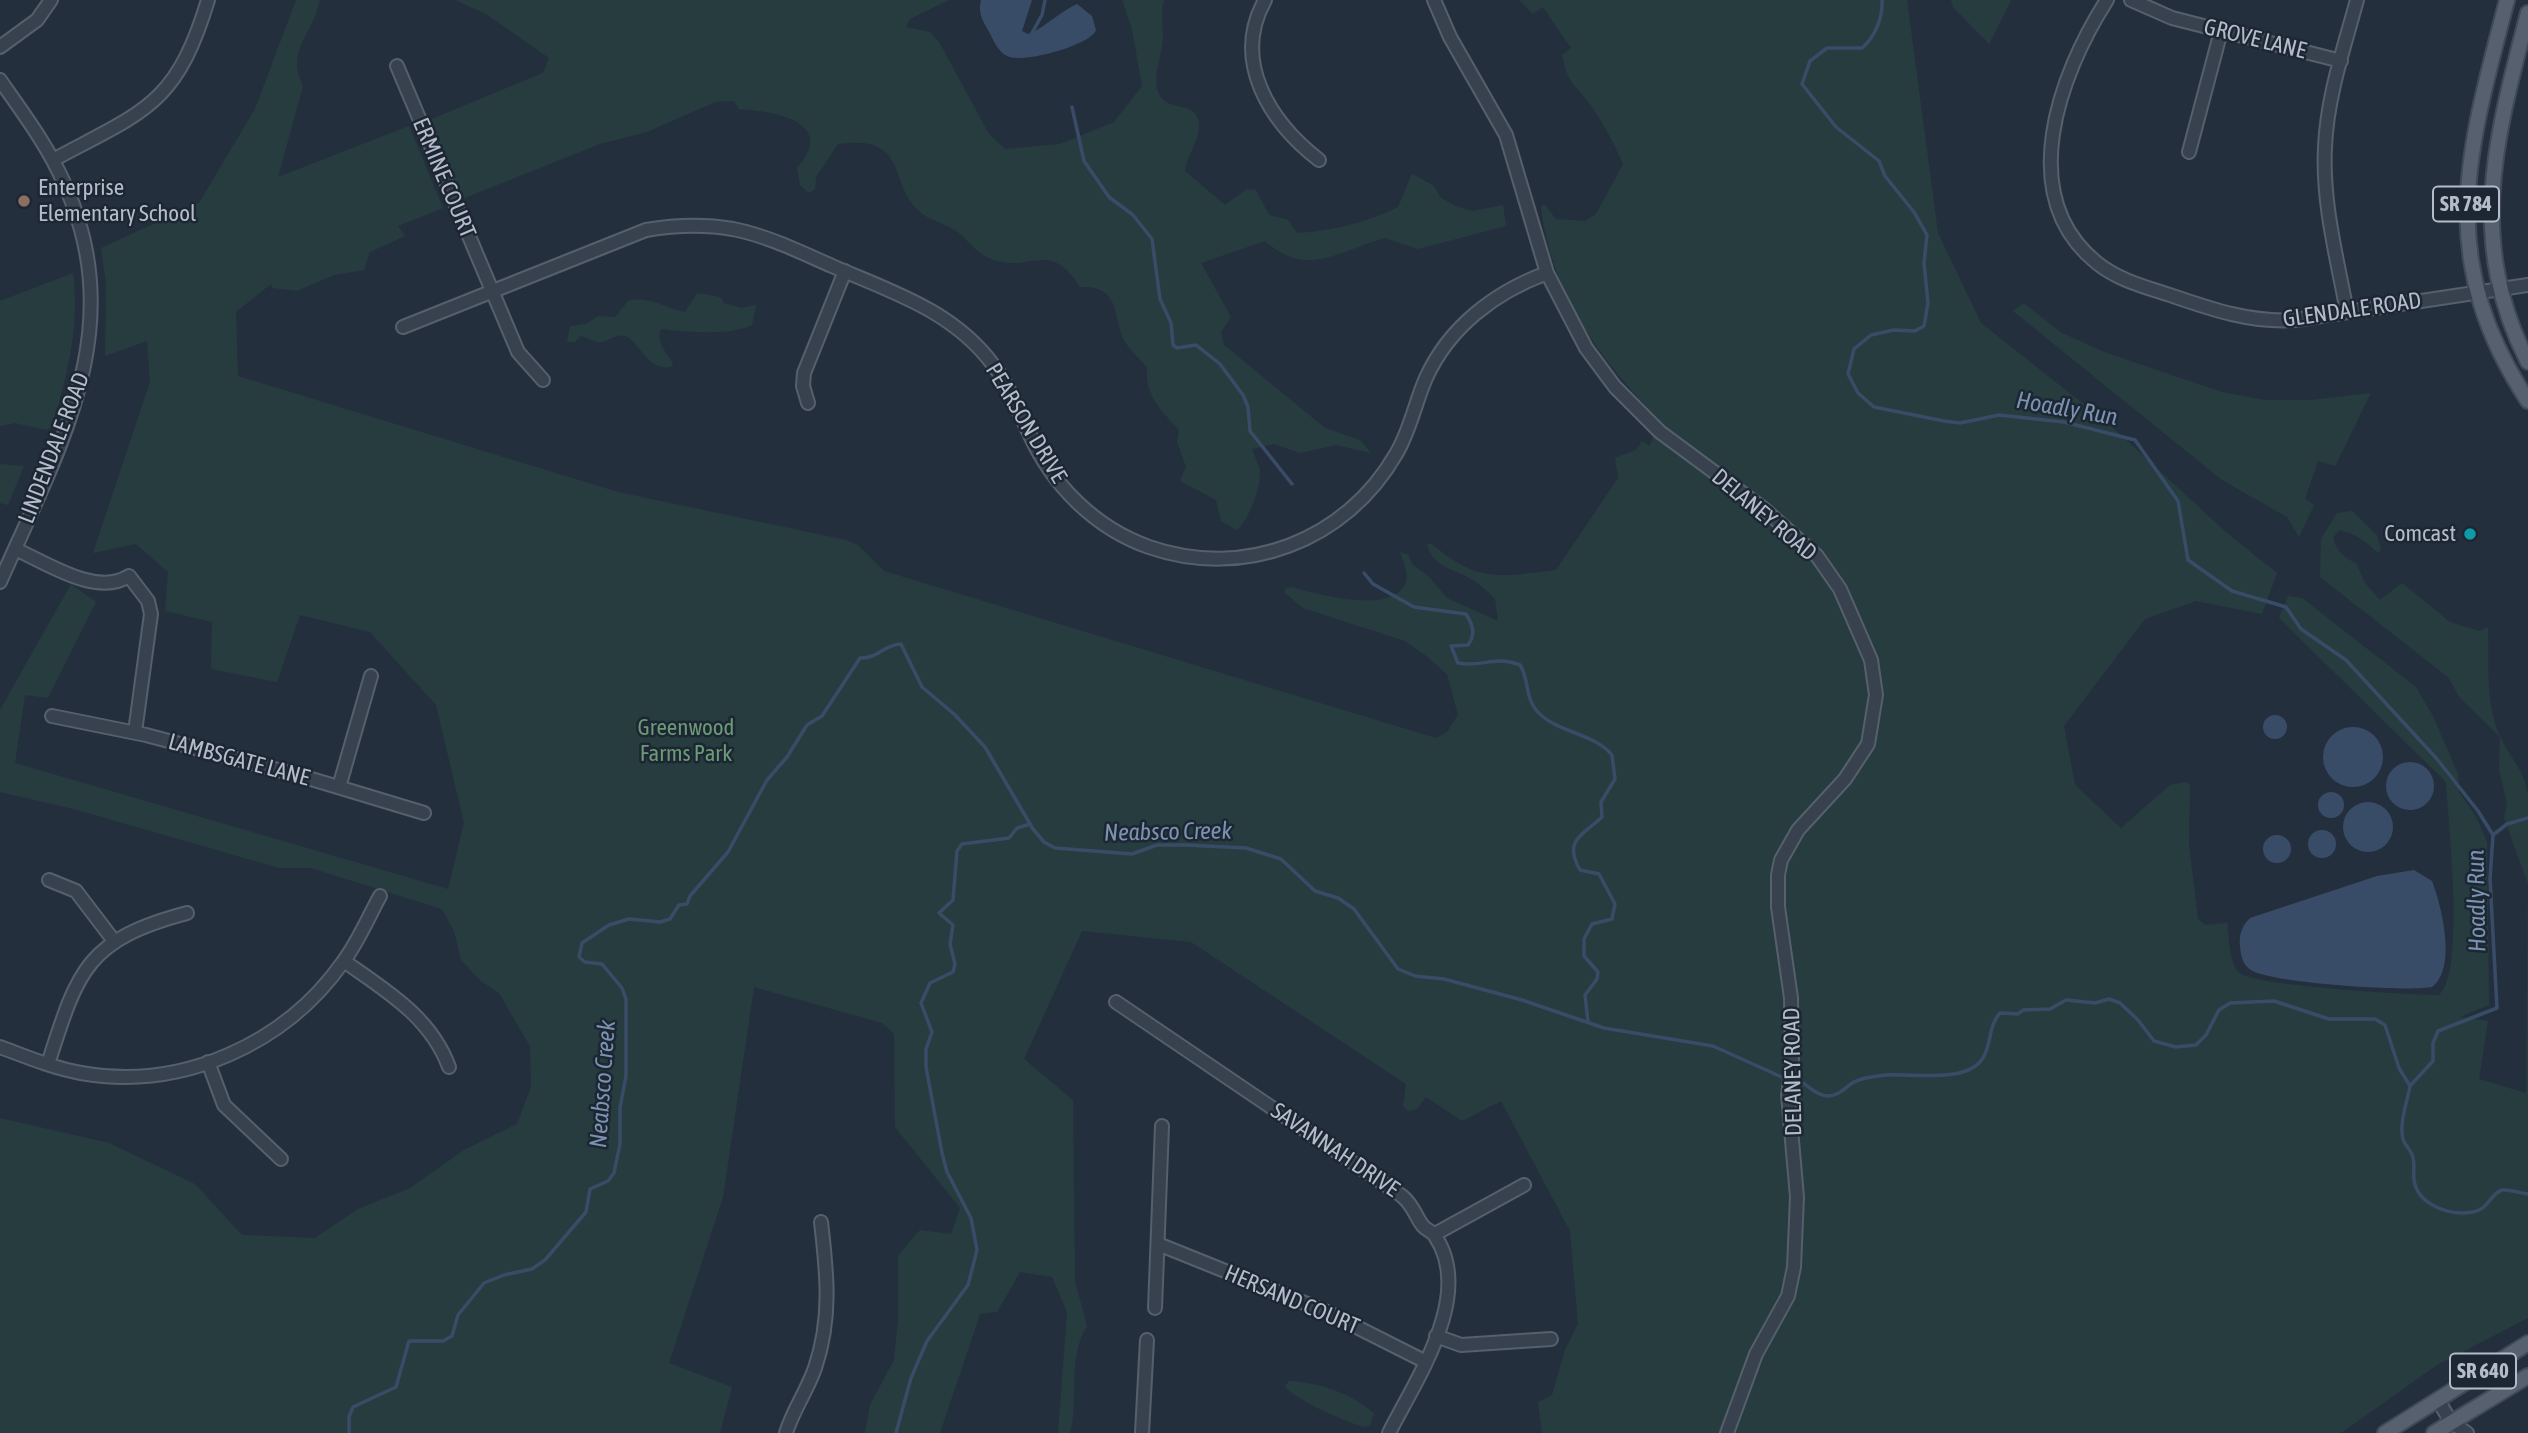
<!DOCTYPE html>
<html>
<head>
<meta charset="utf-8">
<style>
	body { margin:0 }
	canvas { display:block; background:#242f3e }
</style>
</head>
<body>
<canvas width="2528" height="1433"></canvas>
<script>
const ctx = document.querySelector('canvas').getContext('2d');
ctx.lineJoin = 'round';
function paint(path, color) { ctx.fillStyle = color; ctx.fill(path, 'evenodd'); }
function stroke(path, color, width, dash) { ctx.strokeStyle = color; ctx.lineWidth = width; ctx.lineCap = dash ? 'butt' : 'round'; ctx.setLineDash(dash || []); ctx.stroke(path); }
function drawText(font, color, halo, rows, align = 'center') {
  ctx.font = font + ' "Asap Condensed",sans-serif'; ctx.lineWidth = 5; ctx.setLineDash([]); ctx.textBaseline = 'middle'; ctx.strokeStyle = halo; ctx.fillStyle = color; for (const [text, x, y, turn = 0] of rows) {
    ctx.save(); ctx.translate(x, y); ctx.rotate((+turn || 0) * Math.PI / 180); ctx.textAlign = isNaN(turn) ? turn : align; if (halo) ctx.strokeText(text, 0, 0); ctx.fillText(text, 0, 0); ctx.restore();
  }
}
paint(new Path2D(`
	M296 0H320C313 35 285 50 303 86L278 177 409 126 443 208 398 226 405 236 370 252 364 270 334 275 297 291 273 288 271 284 236 312 238 376 618 492 846 540 858 545 884 571 1436 738 1447 732 1458 715 1447 674 1425 655 1405 641 1303 608 1285 593V589L1291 587C1316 594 1392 615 1405 584 1410 574 1403 562 1400 552L1408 555 1413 565 1428 576 1447 598 1498 621 1495 599C1487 591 1479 583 1469 578 1453 569 1431 565 1427 544H1432C1477 583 1500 577 1556 570L1618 478 1615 458 1636 450 1642 441 1650 446 1659 419C1599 359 1551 293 1541 207L1544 204 1556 219 1585 221 1596 214 1623 164C1615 145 1606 128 1594 110 1579 86 1568 88 1562 55L1571 48 1543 7 1533 14 1519 0H1907L1938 233 1981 323 2110 425 2228 534 2277 573 2262 614 2196 601 2145 619 2064 726 2075 785 2121 828 2170 785 2185 782 2190 784 2189 846 2198 919 2205 925 2227 923C2229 937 2229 966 2241 974 2261 986 2409 995 2439 995 2466 971 2448 822 2446 782L2279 618 2288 596 2302 598 2416 687 2433 716 2458 774 2459 792 2476 817 2487 842 2489 1005 2460 1017 2488 1021 2479 1079 2526 1093 2528 884 2504 818 2507 803 2499 769 2500 737 2459 697 2448 677 2320 577 2321 539 2337 513 2352 511 2377 535 2381 550 2378 553C2366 541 2356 534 2339 530L2333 538C2336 551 2344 558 2356 563L2365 583 2380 600 2402 583 2450 622 2479 631 2488 627C2489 662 2485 703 2500 736 2509 757 2525 771 2528 795V1318L2437 1365 2341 1433H1542L1538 1402 1552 1395 1565 1350 1578 1324 1570 1231 1501 1101 1462 1121 1426 1097 1417 1109 1408 1111 1403 1106 1406 1084 1191 942 1082 931 1024 1059 1073 1100 1075 1281 1087 1326C1067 1358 1079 1398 1070 1433H1058L1067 1312 1052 1277 1020 1272 997 1312 980 1314 940 1433H865L870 1405 894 1360 898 1319V1256L920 1230 951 1234 960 1208 895 1127 894 1034 882 1023 754 987 723 1197 669 1363 732 1387 720 1433H0V1118L109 1143 195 1184 242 1235 315 1238 358 1209 410 1188 464 1150 517 1124 531 1087 530 1046 499 993 481 981 461 960 454 931 442 909 311 868H279L74 809 0 792V710L71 584 96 602 48 698 25 695 15 763 448 889 464 823 436 705 370 632 300 615 277 682 211 669 212 622 165 611 168 572 136 544 93 553 150 382 147 341 105 356 106 283 101 248 199 203 255 109Z
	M455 0H949L910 19 906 27 930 32 939 42 989 134 1005 149 1060 144 1114 122 1142 86 1132 29 1122 0H1164C1160 13 1163 24 1163 37 1163 55 1150 79 1160 96 1170 113 1197 99 1199 125 1199 141 1187 155 1185 171L1225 205 1247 189 1256 190 1269 215 1288 220 1297 233C1333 231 1365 223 1398 207L1412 174 1433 185 1441 198 1456 206 1473 211 1503 205 1506 226 1418 249 1385 238C1340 250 1307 279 1265 241L1201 263 1231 317 1221 332 1224 345 1325 428 1360 440 1371 453 1336 445 1300 453 1274 444 1252 449C1254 456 1259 464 1260 471 1261 488 1249 519 1237 530L1221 521 1216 500 1180 481 1186 467 1177 442 1179 430C1161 410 1145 396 1147 368 1140 358 1126 347 1122 336 1113 310 1118 285 1080 287 1047 234 1028 280 983 255 974 249 967 240 959 233 951 227 940 223 931 219 882 194 917 133 838 144L816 177 815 189 809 193 800 185 797 168C838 122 775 111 739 109L734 101 715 102 647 132 600 144 462 199 429 120 543 73 549 58 486 14Z
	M1951 0H2011L1989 44 1953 7Z
	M73 273C80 326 67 376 52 427L46 430 15 423 0 426V301Z
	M697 293 720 297 724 303 741 308 756 305 752 325C728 336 688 332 661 329 655 347 669 351 673 366 651 373 643 349 629 338 619 330 608 343 597 342 592 341 586 337 581 336L575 342H567L570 326 586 324 598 316 615 317 628 301C648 295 667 309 685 312Z
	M2024 303 2060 332 2104 352 2222 392 2265 400H2311L2371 393 2335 466 2318 461 2305 499 2314 505 2299 537 2287 517 2222 480 2013 311Z
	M0 464 24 466 8 505 0 503Z
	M1289 1381C1317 1382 1354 1394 1374 1414L1370 1425 1365 1427C1350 1424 1291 1398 1285 1386Z`), '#263c3f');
paint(new Path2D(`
	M981 0H1032L1022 31 1028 34C1042 30 1059 12 1077 4L1092 16 1096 30C1091 45 1023 64 1007 56 998 52 993 39 988 30 982 20 978 12 981 0Z
	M2263 727a12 12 0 1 1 24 0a12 12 0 1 1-24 0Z
	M2323 757a30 30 0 1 1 60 0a30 30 0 1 1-60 0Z
	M2386 786a24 24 0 1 1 48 0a24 24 0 1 1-48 0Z
	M2318 805a13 13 0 1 1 26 0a13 13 0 1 1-26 0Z
	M2343 827a25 25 0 1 1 50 0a25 25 0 1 1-50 0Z
	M2308 844a14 14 0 1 1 28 0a14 14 0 1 1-28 0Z
	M2263 849a14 14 0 1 1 28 0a14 14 0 1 1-28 0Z
	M2414 870 2432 881C2442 907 2457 969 2432 987 2406 992 2271 983 2251 970 2243 965 2241 956 2240 947 2239 935 2241 927 2250 918L2377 876Z`), '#394c67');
stroke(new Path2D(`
	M1882 0C1883 18 1875 37 1862 48H1827L1810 61 1802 84 1836 127 1879 161 1885 176 1914 212 1927 235 1924 263 1928 303 1924 326 1915 331 1894 330 1871 335 1854 349 1848 374 1858 393 1874 407 1944 421 1960 423 1999 415 2064 422 2135 440 2178 501 2188 560 2232 591 2286 607 2301 629 2346 660 2437 759 2478 811 2493 835 2490 879 2497 1008 2438 1031 2433 1043V1061L2410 1086
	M1034 37 1032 33 1042 15 1045 0
	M1072 107 1084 161 1109 197 1133 215 1152 239 1160 299 1171 323 1173 345 1177 348 1196 345 1220 364 1243 395 1248 407 1250 431 1292 484
	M1364 573 1373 584 1414 607 1466 614C1473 625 1476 634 1468 645L1451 646 1458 663C1482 668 1494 655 1520 665 1529 679 1525 696 1536 710 1555 733 1593 732 1612 755L1615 779 1601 802 1602 817C1582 836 1563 840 1580 870L1599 874 1615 904 1612 919 1592 924 1584 939V956L1598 972 1597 979 1585 995 1588 1022
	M2493 835 2507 824 2528 818
	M1794 1080C1807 1081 1813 1095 1827 1096 1838 1097 1845 1087 1854 1082 1863 1077 1876 1076 1886 1075 1912 1073 1967 1084 1983 1058 1992 1043 1988 1026 2000 1013L2018 1014 2023 1010 2050 1009 2066 1000 2095 1003 2109 999 2120 1003 2138 1020 2154 1041 2176 1047 2196 1045 2206 1035 2219 1010 2230 1003 2274 1001 2329 1019H2375L2385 1025 2399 1068 2410 1086C2407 1103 2399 1123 2403 1139 2405 1146 2412 1151 2413 1158 2415 1165 2413 1173 2414 1180 2418 1206 2451 1216 2473 1212 2488 1210 2490 1194 2502 1190 2509 1189 2520 1193 2528 1194
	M349 1433V1417L353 1407 396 1387 409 1341H443L452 1336 458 1315 484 1283 504 1275 532 1269 545 1260 586 1212 590 1189 608 1181 614 1173 620 1144V1108L626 1076V999L622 988 602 964 585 962 579 957 582 943 609 925 629 919 660 922 670 919 679 905 687 904 690 896 728 852 767 780 787 757 807 725 822 716 860 658C877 659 883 645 901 644L922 687 954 714 985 747 1033 829 1044 842 1055 848 1132 854 1157 845H1186L1246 848 1281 859 1315 891 1338 898 1354 909 1398 969 1415 976 1444 979 1522 1000 1604 1028 1713 1046 1786 1079
	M896 1433 911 1378 927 1341 968 1285 977 1250 971 1218 947 1172 942 1153 926 1067V1049L932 1032 921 1003 930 983 953 972 955 964 950 944 953 925 939 913 953 900 957 851 962 844 1009 838 1017 828 1030 824`), '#394c67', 3.5);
const minor = new Path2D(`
	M1265 0C1231 61 1270 122 1319 160
	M1434 0 1450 37 1506 135 1547 273 1586 348 1615 387 1660 432 1764 509 1817 556 1840 589 1871 660 1876 695 1868 744 1845 779 1798 830 1781 860 1778 875V907L1791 998 1792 1065 1788 1095 1797 1197 1794 1267 1788 1296 1756 1354 1727 1433
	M2107 0C2059 75 2014 196 2097 263 2118 280 2145 287 2170 295 2211 309 2250 323 2295 320L2528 285
	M2131 0 2172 18 2341 61
	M0 47 37 20 51 0
	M397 66 518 352 543 380
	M0 80C23 113 48 146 64 183 131 329 58 450 0 582
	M2189 152 2221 31
	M53 160C144 111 176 106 208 0
	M2347 312C2337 258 2322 202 2325 147 2327 97 2344 48 2357 0
	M403 327 646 230C675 225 704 224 733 229 768 236 800 252 832 266 892 292 954 311 994 366 1010 387 1018 410 1029 433 1052 485 1095 528 1149 547 1244 580 1346 541 1396 454 1410 431 1415 403 1426 378 1449 327 1495 292 1547 273
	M808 403 803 386 804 373 845 271
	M15 549C47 563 96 597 129 576L148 601 151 614 135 732
	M52 716 146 735 308 778 424 813
	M339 787 371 676
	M49 880 76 891 114 941
	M344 961C386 991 430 1016 449 1067
	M1116 1002 1402 1196C1414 1206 1415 1216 1423 1226 1426 1230 1432 1231 1435 1236 1475 1295 1416 1379 1389 1433
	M0 1047C27 1057 53 1068 81 1073 182 1091 285 1044 343 962 358 942 368 918 380 896
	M208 1062 224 1105 281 1159
	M48 1064C78 970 86 940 187 913
	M1435 1234 1524 1185
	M1158 1244 1327 1312 1424 1361
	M1155 1308 1162 1126
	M1436 1336 1461 1345 1551 1339
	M2438 1400 2451 1422 2467 1433
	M786 1433C793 1410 807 1391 815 1368 832 1318 827 1273 821 1222
	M1142 1433 1147 1340`);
const major = new Path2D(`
	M2507 0C2468 151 2434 258 2528 401
	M2528 13C2496 137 2466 241 2528 362
	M2385 1433 2528 1343
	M2434 1433 2528 1376`);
stroke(minor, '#565f6c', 16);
stroke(major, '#414a57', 18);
stroke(minor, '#38414e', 12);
stroke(major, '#56606e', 14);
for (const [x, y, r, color] of [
	[24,201,7,"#8d6e63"],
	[2470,534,7,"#0f9aa8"]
]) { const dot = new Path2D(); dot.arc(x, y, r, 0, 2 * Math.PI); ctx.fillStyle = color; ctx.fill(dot); stroke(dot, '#1d2633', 2.5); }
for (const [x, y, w] of [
	[2466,204,66],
	[2483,1371,66]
]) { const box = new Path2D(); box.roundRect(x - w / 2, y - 17.5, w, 35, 5); ctx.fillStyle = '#1d2633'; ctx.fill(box); stroke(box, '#b4bcc9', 2); }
drawText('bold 21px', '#b4bcc9', null, [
	["SR 784",2466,204],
	["SR 640",2483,1371]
]);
drawText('23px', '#b4bcc9', '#1d2633', [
	["GROVE LANE",2255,39,14],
	["ERMINE COURT",444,178,67],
	["GLENDALE ROAD",2352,310,-8],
	["PEARSON DRIVE",1026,423,59],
	["LINDENDALE ROAD",54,448,-69],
	["DELANEY ROAD",1764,515,40],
	["LAMBSGATE LANE",239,760,15],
	["DELANEY ROAD",1793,1072,-91],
	["SAVANNAH DRIVE",1335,1150,34],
	["HERSAND COURT",1292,1300,23]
]);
drawText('23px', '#b4bcc9', '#1d2633', [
	["Enterprise",38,188],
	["Elementary School",38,214],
	["Comcast",2456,534,"right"]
], 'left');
drawText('23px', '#6b9a76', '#1d2633', [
	["Greenwood",686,728],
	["Farms Park",686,754]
]);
drawText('italic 24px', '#7c92b1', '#1d2633', [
	["Hoadly Run",2067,409,10],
	["Neabsco Creek",1168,832,-1],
	["Hoadly Run",2477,901,-91],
	["Neabsco Creek",603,1084,-86]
]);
</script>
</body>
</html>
